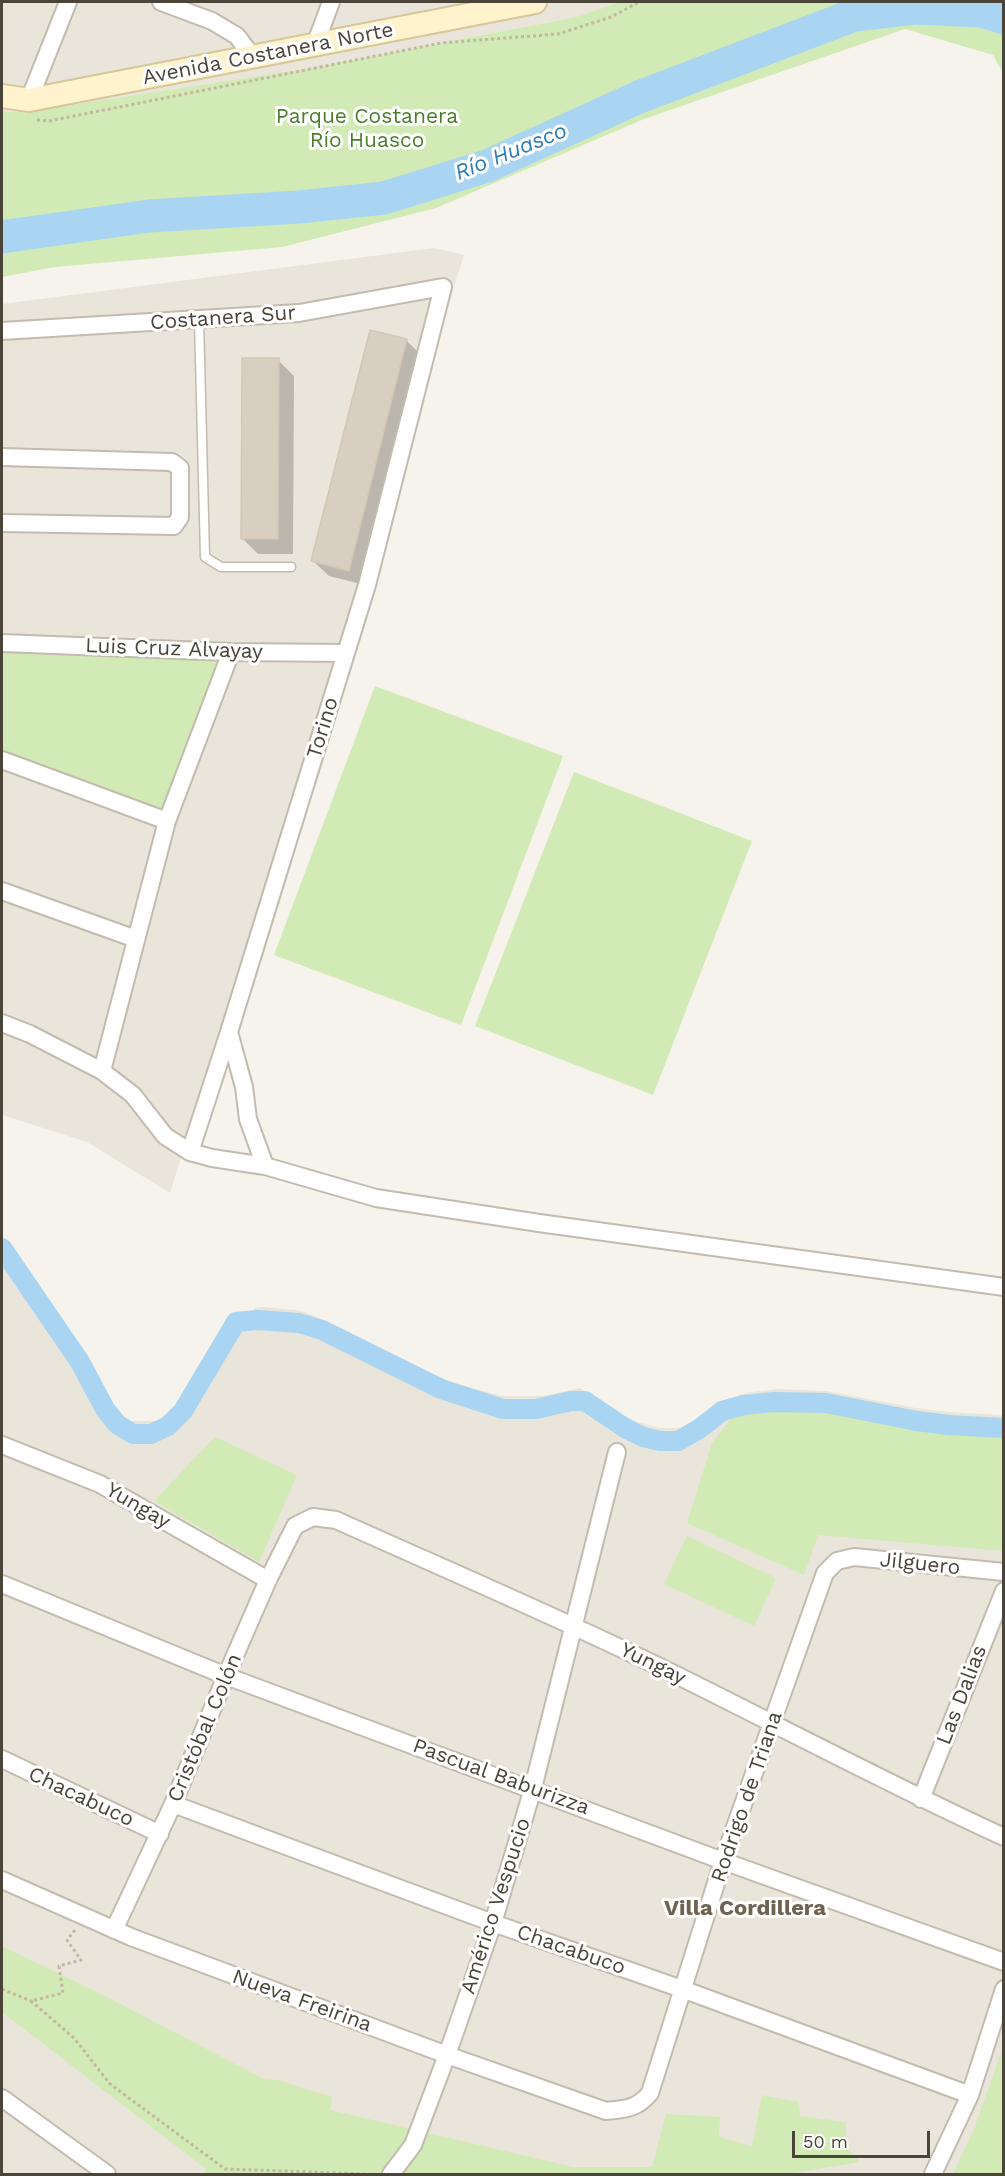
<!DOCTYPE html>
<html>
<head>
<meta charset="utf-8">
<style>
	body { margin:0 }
	#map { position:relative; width:1005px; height:2176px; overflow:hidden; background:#f6f3ec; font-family:"Work Sans",sans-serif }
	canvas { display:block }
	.frame { position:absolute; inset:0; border:3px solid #4b4439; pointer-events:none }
	.scale { position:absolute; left:792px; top:2131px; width:138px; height:27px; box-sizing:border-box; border:3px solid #4b4439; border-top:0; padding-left:8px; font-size:18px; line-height:21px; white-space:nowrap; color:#4b4439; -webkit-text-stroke:4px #fff; paint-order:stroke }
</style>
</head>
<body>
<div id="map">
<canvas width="1005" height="2176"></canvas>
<div class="frame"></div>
<div class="scale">50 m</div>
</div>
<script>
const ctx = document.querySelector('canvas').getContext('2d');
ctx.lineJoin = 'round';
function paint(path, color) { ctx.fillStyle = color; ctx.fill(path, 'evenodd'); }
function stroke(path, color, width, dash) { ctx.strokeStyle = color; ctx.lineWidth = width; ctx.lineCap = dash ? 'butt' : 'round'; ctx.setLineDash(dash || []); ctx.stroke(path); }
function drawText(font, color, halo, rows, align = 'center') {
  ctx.font = font + ' "Work Sans",sans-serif'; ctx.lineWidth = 6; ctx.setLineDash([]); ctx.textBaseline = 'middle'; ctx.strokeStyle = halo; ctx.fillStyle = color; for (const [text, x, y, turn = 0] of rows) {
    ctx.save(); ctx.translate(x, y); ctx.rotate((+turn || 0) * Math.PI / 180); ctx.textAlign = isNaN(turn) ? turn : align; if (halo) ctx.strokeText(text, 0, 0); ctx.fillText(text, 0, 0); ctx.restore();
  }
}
paint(new Path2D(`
	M2 2H620L576 17 322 66 39 110 2 112Z
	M434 248 464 255 170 1193 87 1142 2 1115V304Z
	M2 1251 60 1336 86 1385 103 1405 129 1421H159L187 1409 207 1387 255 1308 261 1307 297 1310 315 1316 433 1374 457 1384 502 1396H543L580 1388 615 1412 637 1422 660 1428H687L717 1412 738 1395 752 1392 778 1389 826 1391 916 1408 949 1412 1003 1415V2174H2Z`), '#eae5da');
paint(new Path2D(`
	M620 2H1003V73L993 55 905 29 644 119 436 208 282 247 55 267 2 277V112L39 110 322 66 576 17Z
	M2 646 227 654 166 818 2 758Z
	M375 686 563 756 461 1025 274 955Z
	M574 772 752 841 653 1095 475 1026Z
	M804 1403 1003 1427V1551L818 1535 804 1575 687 1523 712 1443 732 1418Z
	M215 1437 297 1475 259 1562 154 1501Z
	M687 1536 776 1578 754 1626 664 1584Z
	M2 1946 107 1997 264 2079 278 2080 332 2097 330 2110 573 2167H652L666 2114 720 2117 719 2137 752 2146 762 2095 798 2102 800 2116 846 2122V2147L860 2162 788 2174H203L206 2169 2 2012Z
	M1003 2047V2174H953L974 2129Z`), '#d2eab5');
paint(new Path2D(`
	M371 332 407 341 422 356 365 585 329 576 313 561Z
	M278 360 294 376 293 554H258L242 538Z`), '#0003');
stroke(new Path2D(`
	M2 1248 80 1362 105 1409 117 1424 133 1434H151L168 1426 183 1411 236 1322 257 1320 299 1323 322 1330 441 1389 503 1409H536L571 1401H585L625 1428 643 1437 660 1441H678L699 1429 722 1411 744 1405 774 1402 826 1403 917 1421 949 1425 1004 1428`), '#a9d4f2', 20);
stroke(new Path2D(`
	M2 237 149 216 299 207 384 198 487 166 639 97 854 15 916 8 981 11 1004 18`), '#a9d4f2', 33);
const building = new Path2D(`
	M370 330 407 339 349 571 311 561Z
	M242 358H279L278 539H241Z`);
paint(building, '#d8cfc1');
stroke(building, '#d3c7b4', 1.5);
const lane = new Path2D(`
	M199 320 205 557 221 567H291`);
const street = new Path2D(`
	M161 2 212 21 237 36 252 56
	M315 45 331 2
	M29 100 68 2
	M2 331 299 313 443 287 367 585 229 1032 244 1087 248 1119 265 1166
	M2 457 172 462 180 468V517L174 526 2 523
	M2 643 231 652 346 653
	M2 760 167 821
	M2 891 136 939
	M2 1023 30 1034 102 1071 133 1095 165 1136 190 1152 212 1158 265 1166 376 1198 539 1223 1004 1287
	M102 1071 167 821 231 652
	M190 1152 229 1032
	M2 1445 100 1484 268 1580
	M2 1584 226 1676 723 1861 1004 1962
	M2 1759 160 1834
	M921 1799 1004 1591
	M173 1804 493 1923 682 1989 970 2095
	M2 1880 131 1937 447 2055 606 2111C625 2109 637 2109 650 2093L723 1861 825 1573 837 1561 854 1557 1004 1572
	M114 1930 173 1804 226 1676 268 1580 295 1526 313 1517 336 1520C445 1569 555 1616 662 1668 776 1724 888 1784 1004 1837
	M2 2098 107 2174
	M391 2174 413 2145 447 2055 493 1923 533 1788 617 1452
	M933 2174 970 2095 1004 1989`);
const secondary = new Path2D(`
	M2 96 29 100 535 2`);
stroke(lane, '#c2bbae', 11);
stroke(street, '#c2bbae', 20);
stroke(secondary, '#d6c79b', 26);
stroke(new Path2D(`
	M37 120 49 121 441 43 558 34 611 17 639 2
	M75 1930 67 1940 81 1960 59 1966 63 1993 31 2001 74 2038 110 2084 225 2169 366 2174
	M2 1989 31 2001`), '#c4b79f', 3, [3, 3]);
stroke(lane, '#fff', 8);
stroke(street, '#fff', 16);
stroke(secondary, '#fff3cd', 22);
drawText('21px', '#4b4439', '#fff', [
	["Avenida Costanera Norte",268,54,-11],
	["Costanera Sur",223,318,-4],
	["Luis Cruz Alvayay",174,649,2],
	["Torino",323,728,-73],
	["Yungay",138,1506,30],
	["Jilguero",920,1564,6],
	["Yungay",653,1664,26],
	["Las Dalias",962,1695,-69],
	["Cristóbal Colón",205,1728,-67],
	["Pascual Baburizza",501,1777,20],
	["Chacabuco",81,1797,25],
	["Rodrigo de Triana",747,1797,-71],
	["Américo Vespucio",496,1906,-72],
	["Chacabuco",571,1950,19],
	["Nueva Freirina",302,2001,20]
]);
drawText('21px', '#4a7f2a', '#fff', [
	["Parque Costanera",367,117],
	["Río Huasco",367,141]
]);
drawText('italic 22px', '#2e7ab2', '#fff', [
	["Río Huasco",511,152,-22]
]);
drawText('bold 22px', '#6e6250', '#fff', [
	["Villa Cordillera",745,1909]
]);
</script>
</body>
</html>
